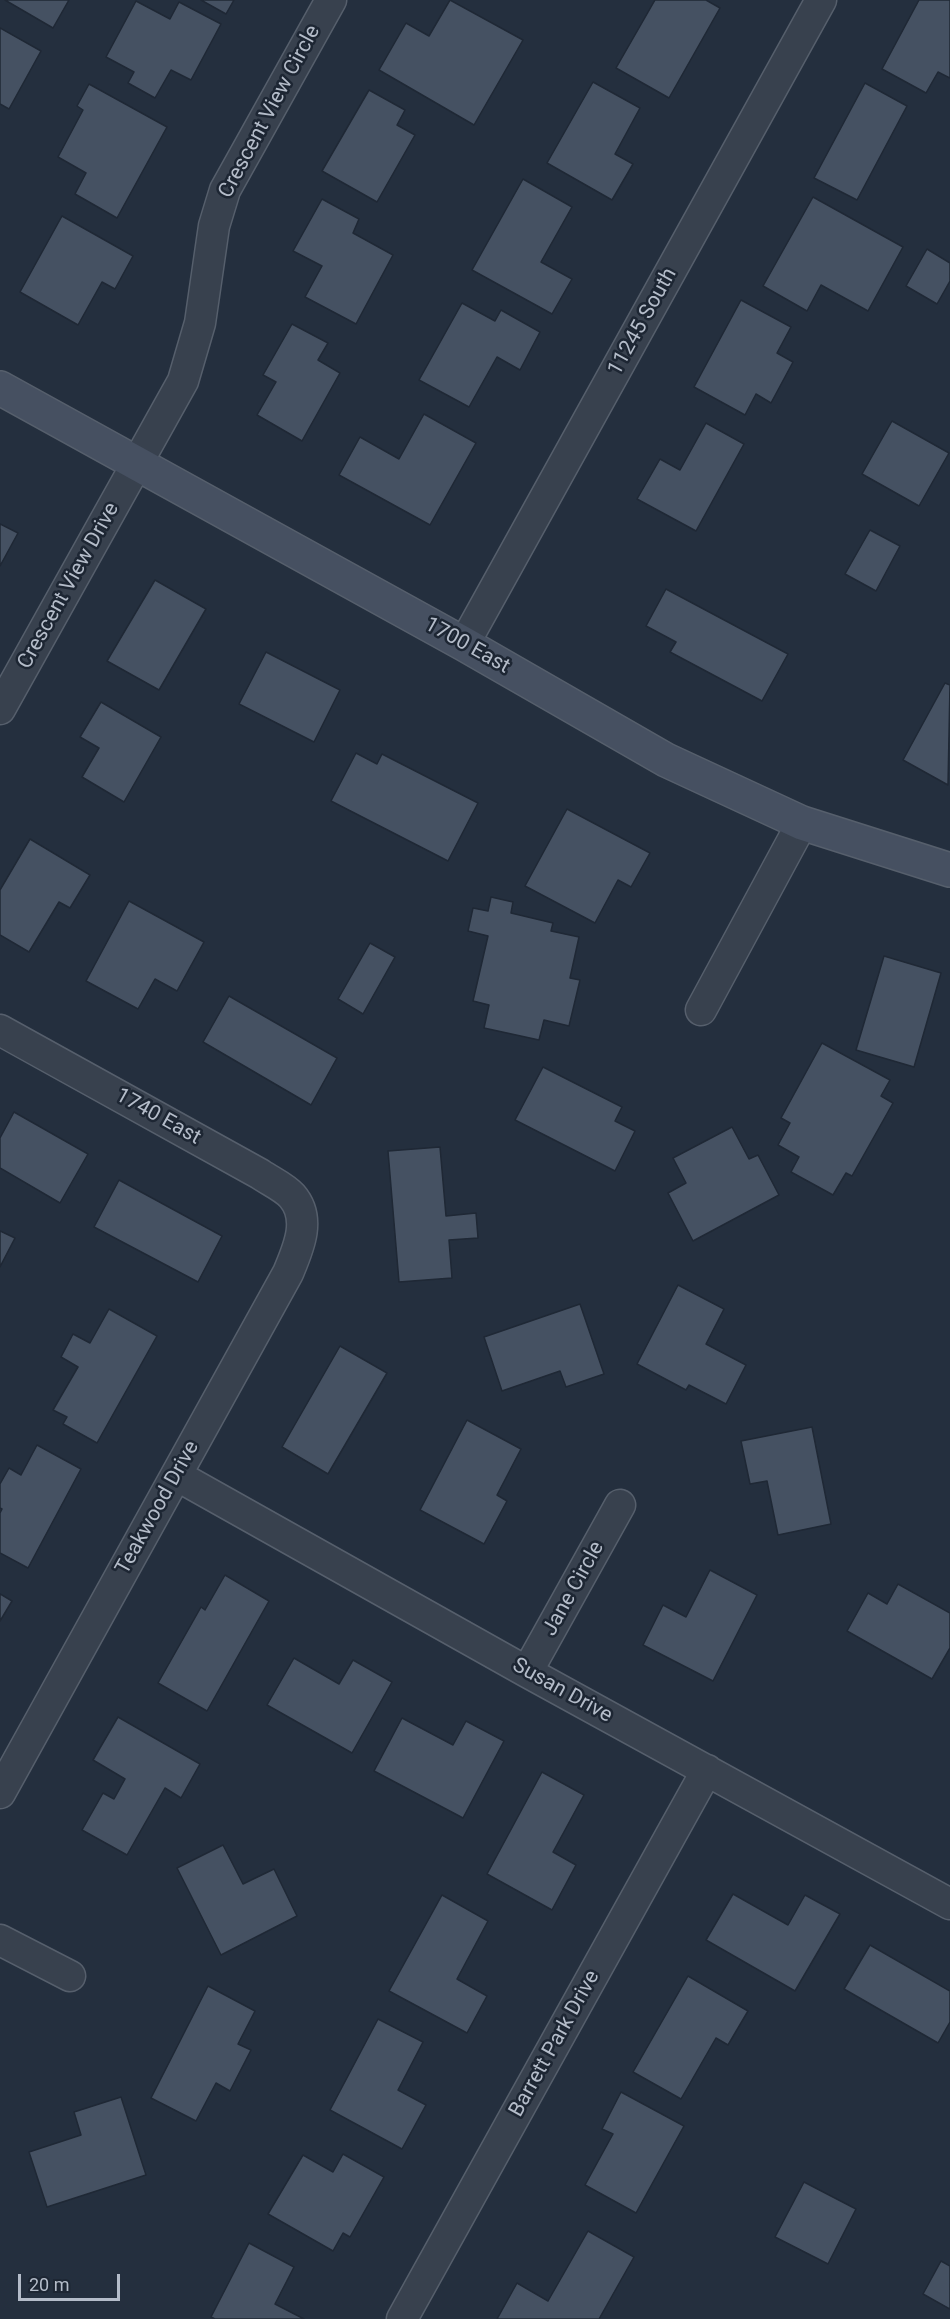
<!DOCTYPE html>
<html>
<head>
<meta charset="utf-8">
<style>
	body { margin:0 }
	#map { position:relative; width:950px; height:2319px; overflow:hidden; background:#242f3e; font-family:Roboto,sans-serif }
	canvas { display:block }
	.scale { position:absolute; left:18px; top:2274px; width:102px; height:27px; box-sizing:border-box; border:3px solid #b4bcc9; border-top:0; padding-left:8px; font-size:18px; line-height:21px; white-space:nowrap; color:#b4bcc9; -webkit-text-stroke:4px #1d2633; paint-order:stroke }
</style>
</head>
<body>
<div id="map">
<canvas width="950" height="2319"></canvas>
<div class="scale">20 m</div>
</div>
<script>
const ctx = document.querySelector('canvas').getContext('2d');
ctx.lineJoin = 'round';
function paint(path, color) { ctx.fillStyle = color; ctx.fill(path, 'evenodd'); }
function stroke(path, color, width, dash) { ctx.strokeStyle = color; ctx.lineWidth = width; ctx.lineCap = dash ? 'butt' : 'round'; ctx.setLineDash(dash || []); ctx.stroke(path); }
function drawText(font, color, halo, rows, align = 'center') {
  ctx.font = font + ' Roboto,sans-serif'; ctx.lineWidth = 5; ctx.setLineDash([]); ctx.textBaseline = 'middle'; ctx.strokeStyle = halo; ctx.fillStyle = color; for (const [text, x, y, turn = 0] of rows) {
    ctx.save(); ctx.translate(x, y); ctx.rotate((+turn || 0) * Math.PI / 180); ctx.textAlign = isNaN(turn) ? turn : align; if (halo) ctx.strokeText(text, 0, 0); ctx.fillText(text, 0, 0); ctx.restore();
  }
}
const building = new Path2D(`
	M5 0H69L53 28Z
	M201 0H234L226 14Z
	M450 0 523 40 474 125 379 70 406 23 429 36Z
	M655 0H706L720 8 669 98 616 68Z
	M919 0H950V78L938 72 926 93 882 69Z
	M136 1 170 19 179 2 221 24 191 80 171 70 155 98 128 83 134 72 106 57Z
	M0 28 41 51 9 109 0 104Z
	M593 82 640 108 615 154 633 164 612 200 547 163Z
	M865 83 907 106 857 200 814 178Z
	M89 84 167 127 117 218 75 194 86 173 58 157 83 110 77 106Z
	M369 90 405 110 397 125 415 135 377 202 322 171Z
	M523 179 572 207 541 262 572 279 552 314 472 270Z
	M813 197 903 247 868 311 821 285 807 311 763 286Z
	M322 199 359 219 353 233 393 255 356 324 305 297 322 266 293 251Z
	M62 216 133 256 115 289 102 282 78 325 20 292Z
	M927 249 950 263V281L937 304 906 286Z
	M741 300 791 327 777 353 793 362 771 403 756 394 745 415 694 387Z
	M462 303 495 321 501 310 540 332 520 370 497 357 469 407 419 380Z
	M292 324 328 343 318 360 340 373 302 441 257 415 276 382 263 375Z
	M424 414 476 443 430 525 339 475 360 437 399 459Z
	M892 421 949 453 919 506 862 474Z
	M706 423 744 444 696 531 637 499 660 459 680 470Z
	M0 524 18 533 0 566Z
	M870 530 900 546 876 591 845 574Z
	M155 580 206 609 159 690 107 661Z
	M666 589 788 654 762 701 670 652 676 642 646 626Z
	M266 652 340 690 314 742 239 704Z
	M945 683 950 685 948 785 903 760Z
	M101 702 161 737 124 802 82 777 99 748 80 737Z
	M356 753 377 764 382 754 478 803 448 861 331 801Z
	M567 809 650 853 631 887 618 880 595 923 525 886Z
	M30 839 90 875 70 908 59 902 29 952 0 935V890Z
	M491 897 513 902 511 913 553 923 551 931 579 937 570 978 580 980 569 1026 544 1020 539 1040 484 1028 489 1005 473 1001 488 936 468 931 473 908 488 911Z
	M129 901 204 942 177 991 155 979 138 1009 86 981Z
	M370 943 395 957 363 1014 338 999Z
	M884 956 941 973 914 1067 856 1050Z
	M229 996 337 1058 311 1105 203 1042Z
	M822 1043 890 1080 881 1096 893 1103 852 1176 846 1173 833 1195 791 1172 799 1157 778 1145 790 1123 781 1118Z
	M543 1067 622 1107 615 1121 635 1131 615 1171 515 1120Z
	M14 1112 88 1154 60 1203 0 1168V1138Z
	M732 1127 749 1159 758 1155 779 1195 693 1241 668 1193 686 1183 673 1158Z
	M440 1147 446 1216 476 1213 478 1238 449 1240 452 1278 399 1282 388 1151Z
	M119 1180 222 1236 198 1282 94 1227Z
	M0 1231 15 1238 0 1267Z
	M678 1285 724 1309 706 1344 746 1365 726 1404 689 1385 686 1390 637 1364Z
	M580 1304 604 1374 566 1387 560 1371 502 1391 484 1337Z
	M109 1309 157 1336 97 1443 63 1424 67 1417 53 1410 78 1367 61 1357 73 1334 90 1343Z
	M340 1346 387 1373 328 1474 282 1447Z
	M467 1420 521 1449 497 1495 507 1501 484 1544 420 1510Z
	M812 1427 831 1524 778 1535 767 1481 750 1484 741 1441Z
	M37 1445 81 1469 28 1568 0 1553V1513L2 1509 0 1508V1484L9 1468 21 1475Z
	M710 1570 757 1595 713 1681 643 1645 663 1605 686 1617Z
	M225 1575 269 1601 207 1711 158 1683 201 1607 205 1610Z
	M898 1584 950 1613V1648L932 1679 847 1631 868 1593 887 1604Z
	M0 1594 12 1601 0 1621Z
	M294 1658 339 1684 353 1660 392 1682 352 1753 267 1705Z
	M118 1717 200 1764 181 1798 165 1788 127 1855 82 1830 103 1793 114 1799 125 1779 93 1760Z
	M402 1718 453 1745 466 1721 504 1741 463 1818 374 1771Z
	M542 1772 584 1795 553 1852 576 1865 552 1910 487 1874Z
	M223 1845 243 1884 274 1869 297 1916 221 1955 177 1868Z
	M733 1894 788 1925 805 1895 840 1914 795 1991 706 1940Z
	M442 1895 488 1921 457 1979 487 1996 467 2033 389 1991Z
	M870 1945 950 1991V2022L938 2043 844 1989Z
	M688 1976 748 2011 728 2045 716 2038 681 2099 633 2072Z
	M208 1986 255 2011 238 2044 251 2050 230 2091 216 2083 196 2121 151 2098Z
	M378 2019 423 2042 398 2090 426 2105 402 2149 330 2110Z
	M621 2092 684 2126 636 2213 585 2185 613 2134 602 2129Z
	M121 2097 146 2175 47 2207 29 2152 81 2135 74 2112Z
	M343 2154 384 2177 350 2237 343 2233 333 2251 268 2214 303 2155 333 2172Z
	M804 2182 856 2209 828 2264 775 2237Z
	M588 2231 634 2257 599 2319H497L517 2283 548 2301Z
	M249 2243 294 2267 275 2304 304 2319H215L211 2317Z
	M941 2261 950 2266V2309L923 2294Z`);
paint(building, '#455162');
stroke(building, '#1f2835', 1.5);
const street = new Path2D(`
	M464 644 821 0
	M0 709 183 381 200 323 214 226 225 190 331 0
	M701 1010 802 823
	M0 1030 260 1174C270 1181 284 1187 292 1196 312 1219 298 1249 288 1273L0 1793
	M176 1475 527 1672 950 1904
	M527 1672 620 1505
	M0 1940 70 1976
	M402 2319 707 1770`);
const secondary = new Path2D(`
	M0 388 464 644 666 760 802 823 950 870`);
stroke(street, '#565f6c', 33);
stroke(secondary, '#565f6c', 36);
stroke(street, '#38414e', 30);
stroke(secondary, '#465061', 33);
drawText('21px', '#b4bcc9', '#1d2633', [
	["Crescent View Circle",270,112,-62],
	["11245 South",643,322,-61],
	["Crescent View Drive",69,586,-61],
	["1700 East",467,646,29],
	["1740 East",158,1117,29],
	["Teakwood Drive",158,1508,-61],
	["Jane Circle",574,1589,-61],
	["Susan Drive",562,1691,29],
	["Barrett Park Drive",555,2044,-61]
]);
</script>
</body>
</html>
